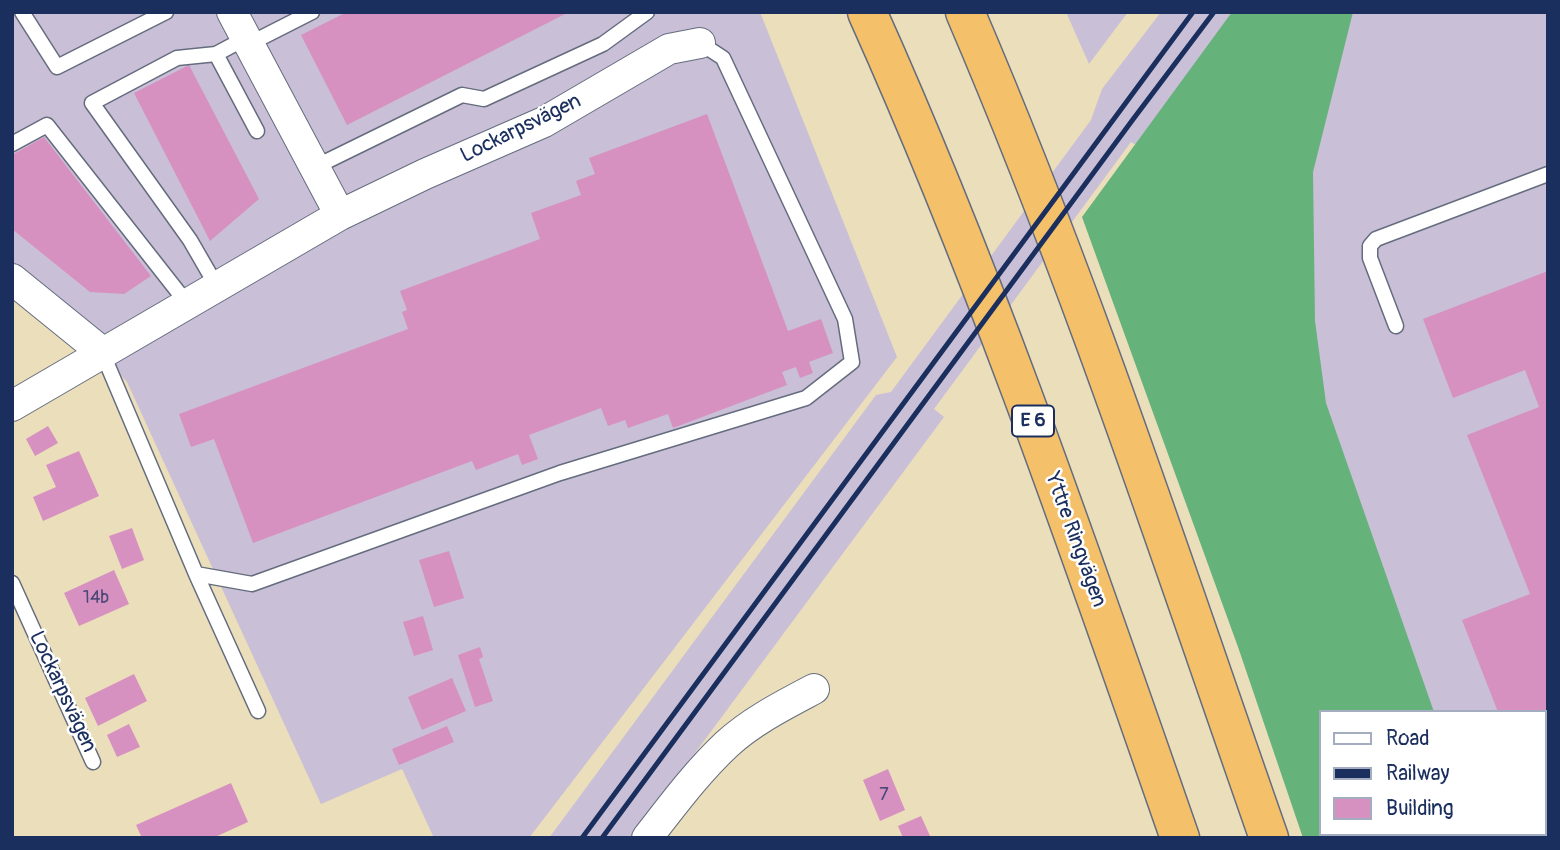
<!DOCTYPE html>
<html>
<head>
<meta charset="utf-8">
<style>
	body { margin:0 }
	#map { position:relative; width:1560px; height:850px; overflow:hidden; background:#ebdeba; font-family:Pangolin,sans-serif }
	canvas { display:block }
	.frame { position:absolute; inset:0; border:14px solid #1b2f5e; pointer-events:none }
	.legend { position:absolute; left:1319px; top:710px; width:228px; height:126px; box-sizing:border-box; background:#fff; border:2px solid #a4acbf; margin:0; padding:9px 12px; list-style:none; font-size:21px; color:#1b2f5e }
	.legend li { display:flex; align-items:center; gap:14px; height:35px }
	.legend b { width:35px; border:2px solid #a4acbf }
</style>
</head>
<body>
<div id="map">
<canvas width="1560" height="850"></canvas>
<div class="frame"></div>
<ul class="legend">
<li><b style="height:9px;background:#fff"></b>Road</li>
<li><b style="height:9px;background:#1b2f5e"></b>Railway</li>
<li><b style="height:19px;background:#d791c1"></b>Building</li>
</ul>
</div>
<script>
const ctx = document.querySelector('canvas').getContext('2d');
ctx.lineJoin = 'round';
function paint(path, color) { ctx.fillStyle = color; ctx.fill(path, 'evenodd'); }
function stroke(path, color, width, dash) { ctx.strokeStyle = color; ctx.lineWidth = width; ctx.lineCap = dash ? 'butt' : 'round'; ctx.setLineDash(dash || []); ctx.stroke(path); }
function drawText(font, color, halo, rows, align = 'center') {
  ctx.font = font + ' Pangolin,sans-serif'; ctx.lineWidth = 5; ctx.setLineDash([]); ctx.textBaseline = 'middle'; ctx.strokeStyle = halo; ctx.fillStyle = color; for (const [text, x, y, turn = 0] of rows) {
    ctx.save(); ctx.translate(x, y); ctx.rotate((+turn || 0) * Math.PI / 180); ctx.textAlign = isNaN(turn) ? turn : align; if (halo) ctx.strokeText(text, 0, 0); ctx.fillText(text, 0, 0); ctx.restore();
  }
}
paint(new Path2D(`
	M12 12H760L897 357 529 838H434L402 769 321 804 127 382 68 319 12 273Z
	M1066 12H1128L1089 64Z
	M1161 12H1240L1138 146 1131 142 934 409 944 417 632 838H549L876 395 891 392 1091 120 1102 89Z
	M1333 12H1548V838H1465L1464 834H1544V712H1419L1302 370 1297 229Z`), '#c9bfd7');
paint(new Path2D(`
	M1232 12H1353L1313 172 1315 321 1326 403 1434 712H1320V834H1478L1479 838H1303L1238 647 1082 217Z`), '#66b27b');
paint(new Path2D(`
	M347 12H569L347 125 301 35Z
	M189 65 259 199 210 241 134 93Z
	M707 114 788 331 821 319 833 353 809 362 813 373 800 378 796 367 782 372 787 385 673 428 668 414 628 428 625 420 608 426 601 408 529 435 538 459 522 465 518 454 476 470 472 461 253 543 214 439 191 447 179 414 408 329 402 312 407 310 400 291 540 239 531 213 581 195 576 181 595 174 589 158Z
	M44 137 151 276 124 294 90 292 12 229V155Z
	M1548 271V738L1544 740V712H1498L1462 620 1530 594 1467 435 1539 407 1525 370 1453 398 1423 319Z
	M48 426 58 443 35 456 26 439Z
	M79 451 99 496 43 521 33 497 56 487 46 465Z
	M132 528 144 560 122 569 109 536Z
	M449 551 464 598 434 607 419 560Z
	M114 570 129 604 79 626 64 593Z
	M423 616 433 650 414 656 403 622Z
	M480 647 483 657 479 659 493 701 475 707 458 655Z
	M134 674 147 701 98 726 85 698Z
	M452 678 466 711 422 730 408 697Z
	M129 724 140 747 117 757 107 735Z
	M447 726 454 742 399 765 392 749Z
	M888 769 905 810 880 821 863 780Z
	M231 783 248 822 213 838H142L136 825Z
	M921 816 931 838H903L898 826Z`), '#d791c1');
const lane = new Path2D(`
	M22 12 57 67 166 12
	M246 38 216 54 257 131
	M249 44 312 12
	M216 54 177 58 92 103 190 240 216 285
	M12 144 47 125 186 302
	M315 167 462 95 484 99 603 44 647 12
	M1396 326 1370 258V246L1376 239 1548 174
	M102 352 196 574 252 584 560 473 806 398 852 362 845 319 723 58 700 43
	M196 574 258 711
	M12 583 93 762`);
const street = new Path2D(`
	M232 12 340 215
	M12 279 102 352
	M12 406 340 215 425 174 544 122 669 49 700 43
	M647 838C672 806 697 772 727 744 752 721 784 705 814 689`);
const highway = new Path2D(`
	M867 12C988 281 1083 560 1180 838
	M965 12C1081 282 1172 561 1269 838`);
stroke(lane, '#646c7e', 17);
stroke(street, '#646c7e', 32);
stroke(highway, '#646c7e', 41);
stroke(lane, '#fff', 14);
stroke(street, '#fff', 30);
stroke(highway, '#f4c16a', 38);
stroke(new Path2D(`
	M582 838 1193 12
	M602 838 1134 118 1214 12`), '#1b2f5e', 5);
drawText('18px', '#4a4877', null, [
	["14b",96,598],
	["7",884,795]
]);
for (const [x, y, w] of [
	[1033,421,42]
]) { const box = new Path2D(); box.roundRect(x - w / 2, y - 15.5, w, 31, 5); ctx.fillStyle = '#fff'; ctx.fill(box); stroke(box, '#1b2f5e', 2); }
drawText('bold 19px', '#1b2f5e', null, [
	["E 6",1033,421]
]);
drawText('21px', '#1b2f5e', '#fff', [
	["Lockarpsvägen",521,129,-26],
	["Yttre Ringvägen",1075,540,70],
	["Lockarpsvägen",62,692,65]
]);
</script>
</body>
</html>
